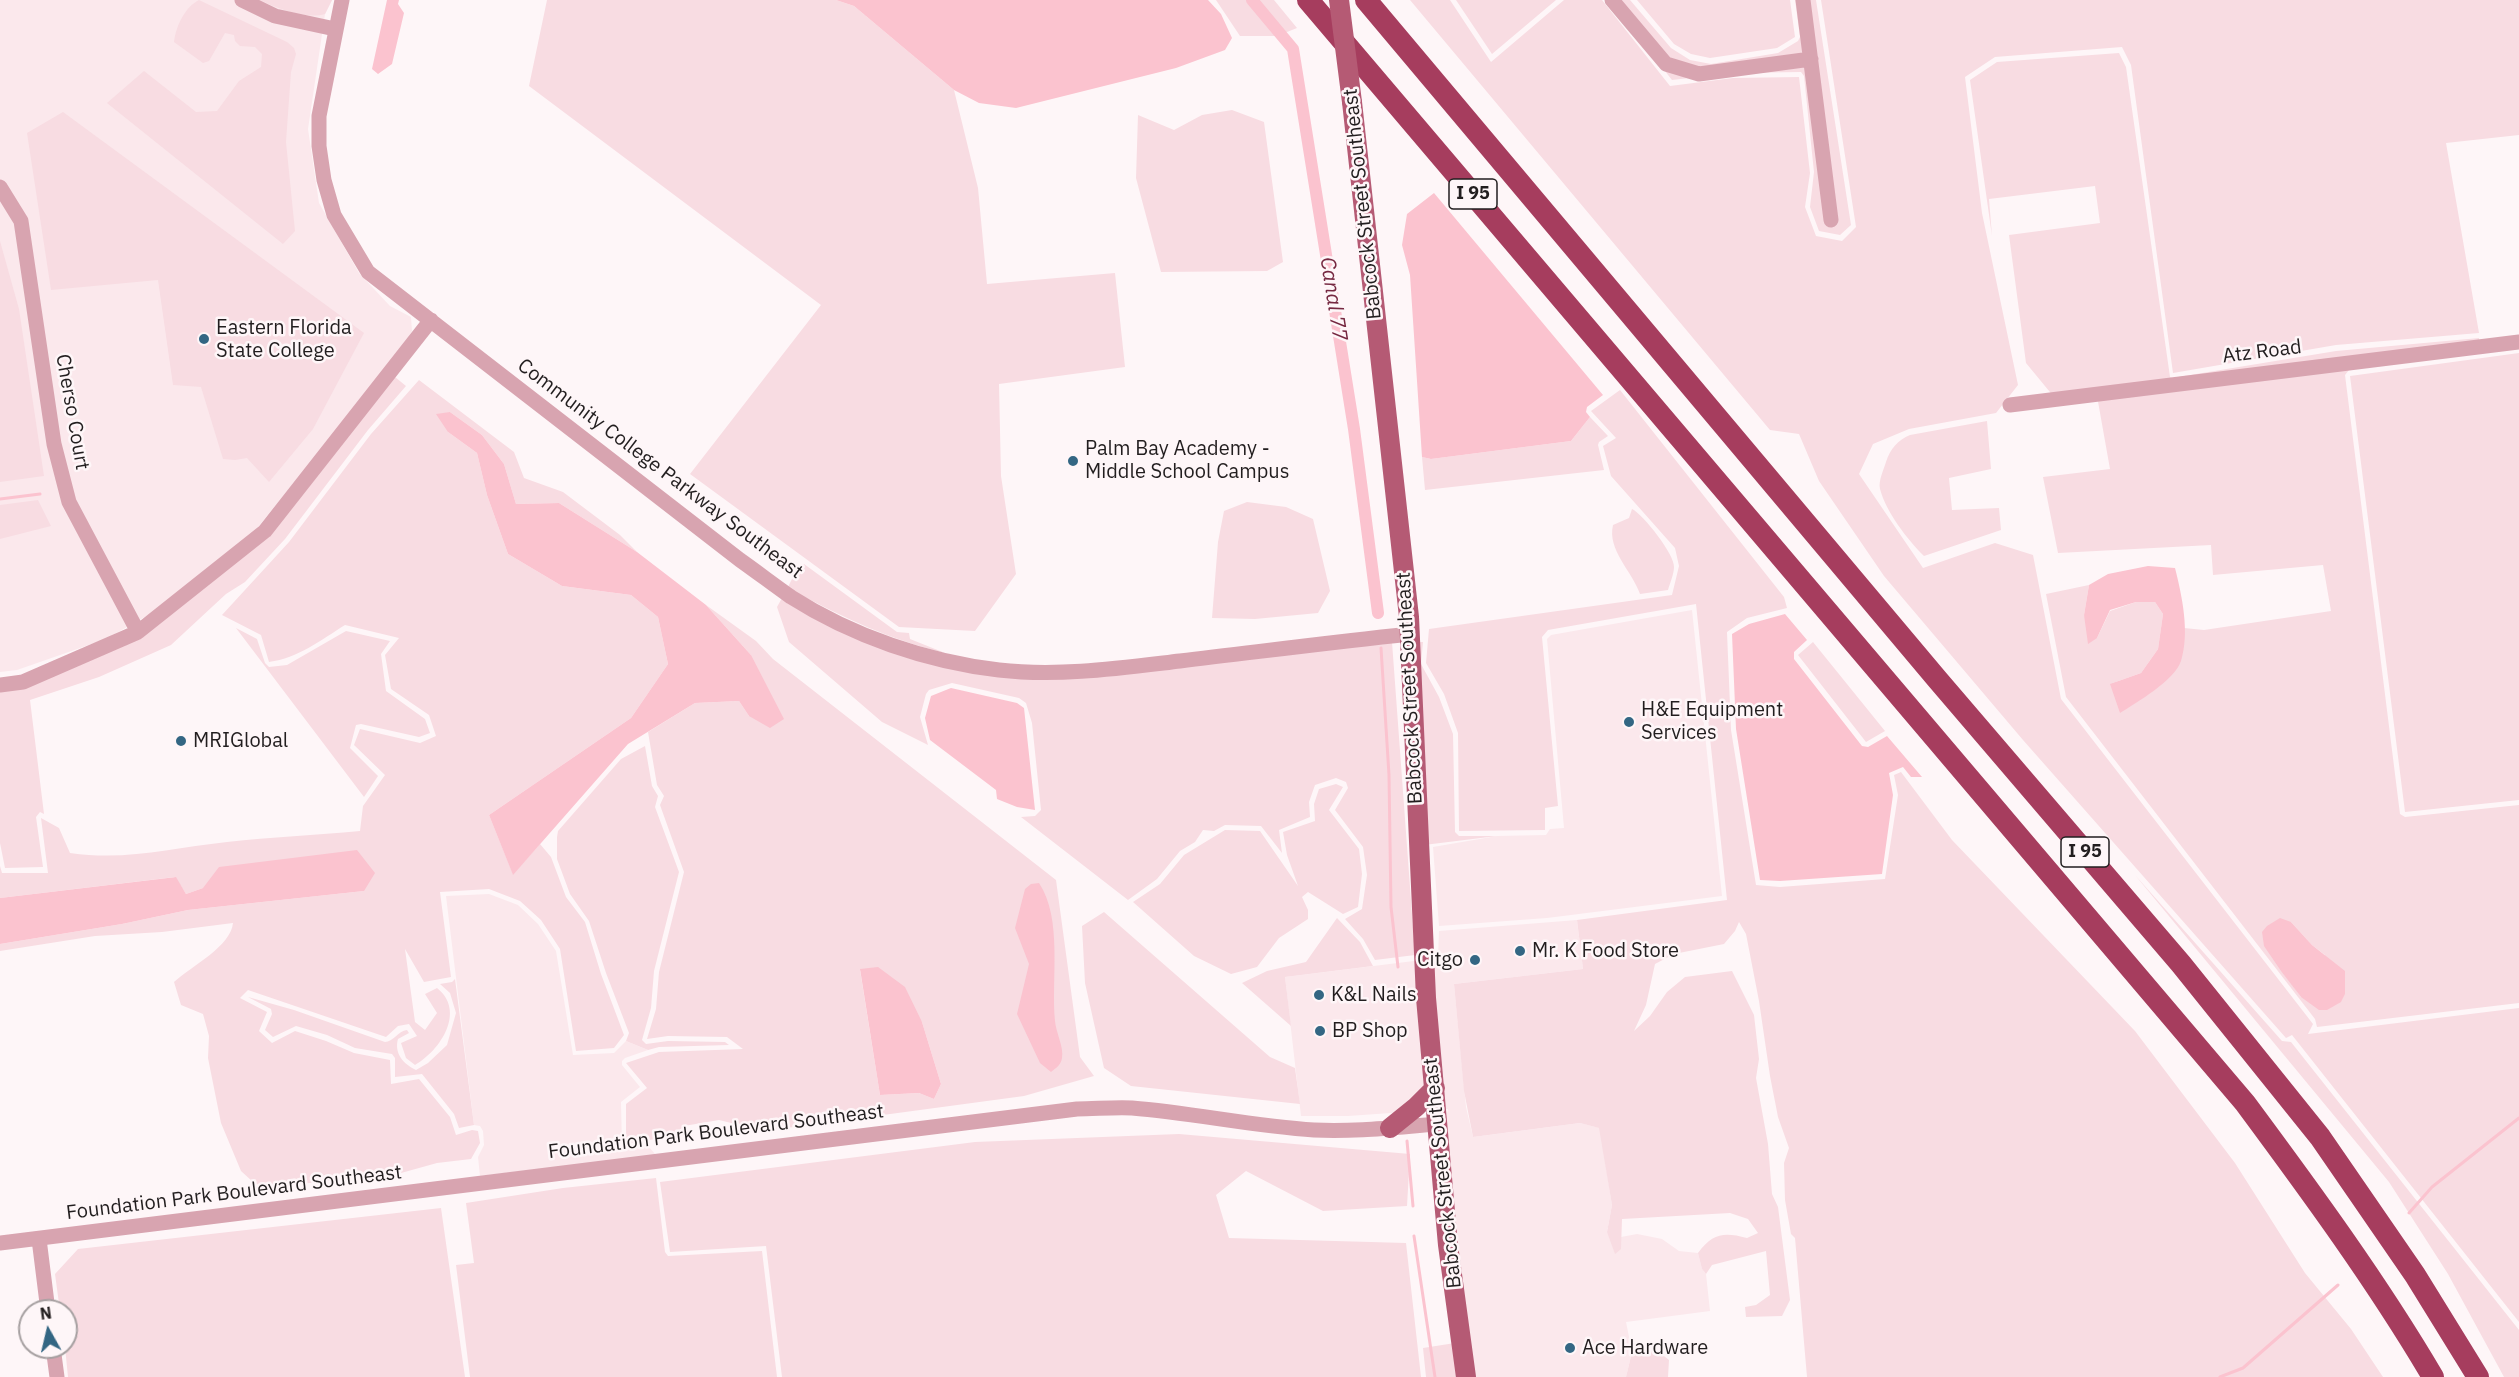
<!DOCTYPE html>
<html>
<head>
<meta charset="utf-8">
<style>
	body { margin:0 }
	#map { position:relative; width:2519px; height:1377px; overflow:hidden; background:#fef6f8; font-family:"IBM Plex Sans",sans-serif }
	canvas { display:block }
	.north { position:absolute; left:18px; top:1299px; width:60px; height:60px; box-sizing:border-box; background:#fef6f8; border:2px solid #a6a0a1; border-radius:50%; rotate:352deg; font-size:16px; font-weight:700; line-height:24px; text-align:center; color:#221e1f }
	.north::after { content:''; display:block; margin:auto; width:21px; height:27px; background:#336683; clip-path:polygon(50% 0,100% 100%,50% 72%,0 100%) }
</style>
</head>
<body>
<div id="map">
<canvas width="2519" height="1377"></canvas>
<div class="north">N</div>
</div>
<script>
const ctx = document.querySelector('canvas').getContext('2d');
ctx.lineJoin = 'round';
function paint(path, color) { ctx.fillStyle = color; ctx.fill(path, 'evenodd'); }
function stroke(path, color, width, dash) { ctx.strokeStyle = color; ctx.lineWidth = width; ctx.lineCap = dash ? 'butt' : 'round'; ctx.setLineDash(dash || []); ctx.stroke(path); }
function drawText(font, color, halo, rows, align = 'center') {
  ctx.font = font + ' "IBM Plex Sans",sans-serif'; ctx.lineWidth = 5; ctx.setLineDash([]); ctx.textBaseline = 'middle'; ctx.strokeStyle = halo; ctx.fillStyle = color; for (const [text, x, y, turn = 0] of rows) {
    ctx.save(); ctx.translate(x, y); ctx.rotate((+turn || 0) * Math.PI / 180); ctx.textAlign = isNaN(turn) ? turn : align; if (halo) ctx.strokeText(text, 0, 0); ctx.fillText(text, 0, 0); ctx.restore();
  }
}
paint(new Path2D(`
	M0 0H332L325 14 308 129 319 203 359 273 390 306 411 317 412 331 403 347 250 537 157 610 106 639 17 670 0 672Z
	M1692 610 1722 896 1547 918 1439 926 1433 847 1497 836 1546 835 1550 829 1564 828 1547 639 1551 635Z
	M489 894 518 905 538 924 556 951 573 1055 614 1053 626 1041 648 1050 625 1058 622 1061V1065L640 1087 621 1102 622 1146 626 1150 648 1146 656 1155 480 1176 478 1157 484 1145 483 1131 480 1126 474 1125 446 896Z
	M1577 920 1583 969 1454 984 1466 1107 1473 1137 1580 1123 1600 1128 1612 1205 1607 1232 1621 1249V1237L1637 1234 1662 1239 1679 1251 1698 1253 1702 1269 1706 1274 1710 1311 1626 1322 1632 1352 1626 1377H1466L1445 1123 1448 1109 1348 1116H1301L1285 977 1438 958 1439 931Z`), '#fbe8ec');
paint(new Path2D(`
	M199 0 287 42 294 48 296 54 291 72 286 142 295 231 283 244 107 103 144 71 196 112 217 111 239 81 261 67 262 54 255 47 240 46 235 41 234 35 225 33 209 61 203 63 174 42C176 26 185 7 199 0Z
	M259 0H332L325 14C306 20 277 8 259 0Z
	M547 0H836L854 6 954 90 978 188 987 284 1115 273 1125 367 999 384 1001 476 1016 574 975 631 899 627 690 474 821 305 529 86Z
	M1216 0H1274L1297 28 1277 36H1240Z
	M1410 0H1450L1491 62 1564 0H1602L1670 86 1733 78 1799 77 1810 173 1805 207 1816 236 1842 241 1856 227 1821 0H2519V135L2446 143 2479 333 2336 345 2173 373 2131 65 2122 47 1995 57 1965 77 1982 213 2018 385 1996 413 1909 429 1873 444 1859 474 1923 568 1995 543 2033 555 2061 699 2313 1024 2308 1034 2519 1008V1322L2292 1035 2286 1038 2023 740 1884 576 1819 481 1799 434 1770 430Z
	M1456 0H1556L1492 54Z
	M1609 0H1630L1671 48 1690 60 1711 64 1778 53 1798 41 1800 37 1795 0H1816L1851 225 1840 235 1819 231 1810 207 1814 172 1804 76 1801 72 1733 73 1672 80Z
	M1637 0H1790L1795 37 1777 48 1710 58 1691 54 1674 44Z
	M2119 53 2126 67 2170 377 2172 378 2336 351 2479 338V340L2349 370 2345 375 2400 814 2405 817 2519 805V1003L2317 1027 2315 1019 2066 697 2046 594 2089 585 2084 615 2097 638 2110 611 2136 602H2155L2163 614 2158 649 2141 673 2110 684 2180 663 2184 628 2204 630 2331 611 2323 565 2213 575 2211 545 2058 553 2043 477 2110 469 2097 396 2054 397 2026 363 2009 235 2100 223 2095 186 1989 199 1992 236 1970 80 1997 62ZM2291 922 2312 945 2325 955 2301 997 2274 958Z
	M1232 110 1264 122 1283 262 1267 271 1161 272 1136 178 1138 115 1174 130 1202 115Z
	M63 112 364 333 313 429 269 482 247 458 235 460 223 459 201 387 173 385 158 280 51 290 27 133Z
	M0 241 19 309 44 476 0 482Z
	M2519 353V800L2405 812 2350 376Z
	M395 377 406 386 368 430 285 539 245 582 226 594 171 645 99 677 30 700 44 814 40 812 36 817 43 867 5 868 0 843V691L136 640 270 536Z
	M419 380 514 452 524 478 563 492 620 535 637 552 559 503 516 504 504 464 482 435 450 412 448 432 477 453 487 495 508 554 562 586 631 595 658 617 668 664 631 718 489 815 513 874 540 844 551 857 566 897 585 922 601 974 624 1035 614 1048 576 1051 560 949 541 920 520 901 489 889 440 892 451 977 424 982 405 949 415 1022 425 1030 437 1013 425 994 437 988C466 1011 441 1050 415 1065L406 1058 401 1043 417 1036 409 1024 398 1026 386 1037 248 990 240 998 267 1012 259 1031 272 1043 295 1031 326 1041 354 1053 390 1060 391 1084 419 1079 450 1117 456 1135 472 1130 478 1131 480 1143 471 1159 437 1163 401 1173 264 1188 253 1182 241 1171 221 1123 208 1058 209 1036 203 1014 181 1005 174 982C192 966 231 946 233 923L162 932 95 936 0 951V944L122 924 188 910 364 891 203 888 186 894 175 877 0 898V866L2 873H48L41 818 59 828 70 853C127 861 171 848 227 842 271 837 316 835 360 831L363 806 385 775 354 745 360 729 420 743 436 736 429 715 391 689 385 655 399 638 345 625C321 640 298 658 269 662L261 635 222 615 289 542 371 434Z
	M1620 390 1784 597 1787 608 1747 618 1727 632 1731 730 1756 885 1780 887 1885 879 1898 795 1894 775 1901 772 1952 840 2135 1031 2235 1163 2305 1273 2351 1329 2383 1377H1807L1795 1238 1791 1234 1785 1200 1784 1163 1789 1148 1778 1117 1770 1076 1759 1001 1746 934 1739 922 1735 931 1724 944 1674 954 1655 964 1646 1005 1634 1031 1650 1016 1667 992 1685 977 1732 971 1754 1015 1759 1059 1756 1078 1768 1144 1772 1194 1778 1207 1790 1300 1782 1316 1746 1317 1745 1307 1756 1305 1770 1295 1766 1251 1712 1265 1706 1274 1702 1269 1698 1253C1713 1233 1724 1232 1747 1238L1758 1233 1748 1219 1730 1213 1622 1219 1621 1249 1615 1254 1607 1232 1612 1205 1599 1128 1580 1123 1473 1137 1464 1091 1454 984 1583 969 1577 920 1727 900 1696 604 1548 630 1542 637 1558 806 1545 808V830L1459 831 1458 733 1444 694 1426 663 1429 629 1672 595 1679 566 1675 548 1611 476 1603 446 1616 438 1591 411Z
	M1590 417 1608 436 1599 442 1598 445 1604 470 1425 490 1422 457 1431 459 1571 441Z
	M1987 421 1991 469 1949 478 1952 510 1999 508 2001 530 1924 556C1907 539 1886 512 1880 489 1878 481 1884 469 1886 462 1890 449 1898 440 1910 435Z
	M38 500 51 526 0 539V505Z
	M1247 502 1286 507 1313 519 1330 591 1318 613 1255 619 1212 618 1218 542 1224 511Z
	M1632 509C1643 514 1675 555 1674 567 1674 574 1670 583 1668 590L1640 594C1632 571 1607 550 1613 525L1629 518Z
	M804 564 897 632 909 633 910 639 945 653C888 639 847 619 795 592L788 587 796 571Z
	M782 598 999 677 1392 642 1415 955 1375 960 1363 939 1345 919 1362 909 1367 875 1363 847 1335 810 1348 788 1346 782 1336 778 1315 785 1309 802 1310 817 1279 830 1282 853 1261 826 1225 825 1214 831 1203 830 1195 842 1180 851 1157 879 1128 900 1021 817 1035 816 1041 810 1032 723 1026 703 1019 698 952 683 929 690 926 694 920 717 928 745 882 722 789 642 777 607Z
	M706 605 756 641 773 659 1056 880 1080 1057 1094 1076 1024 1096 764 1131 719 1120 684 1126 673 1136 626 1144V1104L647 1088 626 1063 659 1052 743 1049 727 1037 668 1036 647 1039 656 1009 659 972 684 872 660 805 664 796 657 785 648 732 695 703 739 701 749 716 751 655ZM860 970 922 1022 941 1084 934 1099 919 1093 880 1095Z
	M236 628 257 639 265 663 269 667 287 665 346 631 390 641 381 654 386 691 425 719 430 733 419 737 361 724 356 725 350 748 378 776 364 797Z
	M1416 642H1423L1421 664 1439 697 1453 734 1455 832 1459 836H1497L1424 845Z
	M1813 642 1885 731 1866 742 1798 655Z
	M645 746 652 786 658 796 655 807 679 872 654 971 651 1008 642 1040 646 1044 668 1041 725 1042 729 1045 659 1047 648 1050 626 1041 629 1033 606 973 589 921 570 894 557 859V837L558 831 621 759Z
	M1336 784 1343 787 1329 810 1359 849 1362 874 1358 907 1343 914 1308 892 1302 897 1308 910V919L1279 938 1257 967 1231 974 1194 956 1133 902 1160 884 1184 855 1225 830 1260 831 1298 886 1287 855 1283 832 1315 821 1314 804 1319 789Z
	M2135 875 2282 1041 2291 1042 2519 1330V1377H2504L2448 1274 2389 1182Z
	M1104 912 1270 1057 1295 1068 1300 1104 1131 1086 1104 1068 1085 983 1082 926Z
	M1337 918 1360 942 1373 966 1285 977 1291 1026 1242 983 1267 971 1306 962Z
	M455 979 474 1125 459 1128 454 1114 422 1074 395 1077V1058L392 1054 355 1048 327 1035 296 1026 273 1037 265 1030 272 1014 271 1009 248 997 294 1010 385 1042C393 1042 398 1031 407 1030L409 1033 398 1039C394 1053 403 1064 416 1070L428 1063 447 1045 456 1013 450 993 440 984 452 982Z
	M1179 1134 1410 1154 1407 1206 1323 1211 1246 1171 1216 1195 1229 1238 1406 1243 1421 1377H782L766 1246 670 1252 660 1182 975 1142Z
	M656 1178 665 1252 668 1256 762 1251 777 1377H470L456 1265 474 1263 466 1203 563 1188Z
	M441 1208 465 1377H68L65 1347 66 1311H60L55 1274 78 1249Z
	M1455 1343 1460 1377H1426L1423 1348Z
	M1655 1349 1669 1360 1668 1377H1626L1632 1352Z`), '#f8dce2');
paint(new Path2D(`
	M387 0H399L398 4 404 13 392 64 378 74 372 69Z
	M836 0H1208L1221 14 1232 38 1225 50 1176 68 1016 108 979 103 954 90 854 6Z
	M1434 193 1603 395 1587 407 1586 412 1590 417 1571 441 1431 459 1422 457 1410 275 1402 245 1407 214Z
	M450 412 482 435 504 464 516 504 559 503 637 552 706 605 751 655 784 719 770 728 749 716 739 701 695 703 628 744 513 875 489 815 631 718 668 664 658 617 631 595 562 586 508 554 487 495 477 453 448 432 436 414Z
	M2148 566 2175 568C2182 596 2190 632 2181 661 2175 680 2136 703 2120 713L2110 684 2141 673 2158 649 2163 614 2155 602H2136L2110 610 2097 638 2088 644 2084 615 2089 585 2108 574Z
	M1785 614 1807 640 1794 652V659L1862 746 1868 747 1887 736 1922 777H1911L1903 767 1889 773 1893 795 1882 874 1780 881 1760 880 1736 729 1732 634 1749 624Z
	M951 688 1017 703 1024 708 1035 810 1017 807 997 799 996 790 930 740 925 718 931 696Z
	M357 850 375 873 364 891 188 910 122 924 0 944V898L176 877 186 894 203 888 219 867Z
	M1039 883C1063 919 1051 979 1055 1021 1056 1033 1064 1047 1062 1058 1061 1065 1056 1068 1051 1072L1040 1063 1017 1014 1029 964 1015 928 1025 889 1031 884Z
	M2280 918 2291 922 2312 945 2345 971V994L2341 1002 2327 1010H2319L2301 997 2281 971 2264 946 2262 932 2267 926Z
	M878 967 905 987 922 1022 941 1084 934 1099 919 1093 880 1095 860 969Z`), '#fbc3cf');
stroke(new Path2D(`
	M0 499 40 494
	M1381 648 1389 775 1391 907 1398 967
	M1407 1141 1413 1206
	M2409 1213 2432 1187 2519 1118
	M1414 1236 1435 1377
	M2220 1377 2243 1368 2338 1285`), '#fbc3cf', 3);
stroke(new Path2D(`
	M1252 0 1293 49 1354 429 1378 613`), '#fbc3cf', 12);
stroke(new Path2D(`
	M242 0 275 16 335 29
	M342 0 319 116V146L324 180 334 215 368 272 740 560C757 572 774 585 791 597 852 636 928 662 999 670 1059 677 1121 668 1180 661 1257 652 1333 642 1410 634
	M1612 0 1666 64 1699 74 1811 59
	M1803 0 1831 220
	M0 187 21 221 54 444 69 502 138 632
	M2010 405 2519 342
	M0 685 23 682 138 632 265 531 431 320
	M39 1239 48 1311
	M0 1243 1077 1109C1095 1109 1114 1107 1132 1108 1193 1113 1253 1126 1314 1130 1356 1132 1397 1127 1438 1124
	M53 1347 57 1377`), '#d8a4b0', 15);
stroke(new Path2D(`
	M1352 102 1409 617 1426 998 1448 1245 1466 1377
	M1390 1128 1416 1107 1435 1088`), '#b55a74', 20);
stroke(new Path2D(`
	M1308 0 2245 1103C2311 1192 2377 1282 2433 1377
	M1366 0 1937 679 2181 964 2320 1137 2415 1275 2478 1377`), '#a63d5e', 22);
stroke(new Path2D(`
	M1339 0 1352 102`), '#b55a74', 20);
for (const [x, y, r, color] of [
	[204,339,6,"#336683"],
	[1073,461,6,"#336683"],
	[1629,722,6,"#336683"],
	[181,741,6,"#336683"],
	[1520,951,6,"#336683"],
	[1475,960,6,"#336683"],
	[1319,995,6,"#336683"],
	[1320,1031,6,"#336683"],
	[1570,1348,6,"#336683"]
]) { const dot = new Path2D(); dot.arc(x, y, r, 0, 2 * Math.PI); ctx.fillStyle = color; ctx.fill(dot); stroke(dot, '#fef6f8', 2); }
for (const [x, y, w] of [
	[1473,194,48],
	[2085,852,48]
]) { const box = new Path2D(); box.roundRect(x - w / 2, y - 15, w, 30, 4.5); ctx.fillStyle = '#fef6f8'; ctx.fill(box); stroke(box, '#221e1f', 1.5); }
drawText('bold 18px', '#221e1f', null, [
	["I 95",1473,194],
	["I 95",2085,852]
]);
drawText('20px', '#221e1f', '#fef6f8', [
	["Babcock Street Southeast",1363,204,-96],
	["Atz Road",2262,352,-7],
	["Cherso Court",72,412,80],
	["Community College Parkway Southeast",660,469,37],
	["Babcock Street Southeast",1410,688,-93],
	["Foundation Park Boulevard Southeast",716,1132,-7],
	["Babcock Street Southeast",1443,1173,-96],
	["Foundation Park Boulevard Southeast",234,1193,-7]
]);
drawText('20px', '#221e1f', '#fef6f8', [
	["Eastern Florida",216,328],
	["State College",216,351],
	["Palm Bay Academy -",1085,449],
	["Middle School Campus",1085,472],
	["H&E Equipment",1641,710],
	["Services",1641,733],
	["MRIGlobal",193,741],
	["Mr. K Food Store",1532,951],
	["Citgo",1463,960,"right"],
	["K&L Nails",1331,995],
	["BP Shop",1332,1031],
	["Ace Hardware",1582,1348]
], 'left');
drawText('italic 21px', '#762841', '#fef6f8', [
	["Canal 77",1333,299,81]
]);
</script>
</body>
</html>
